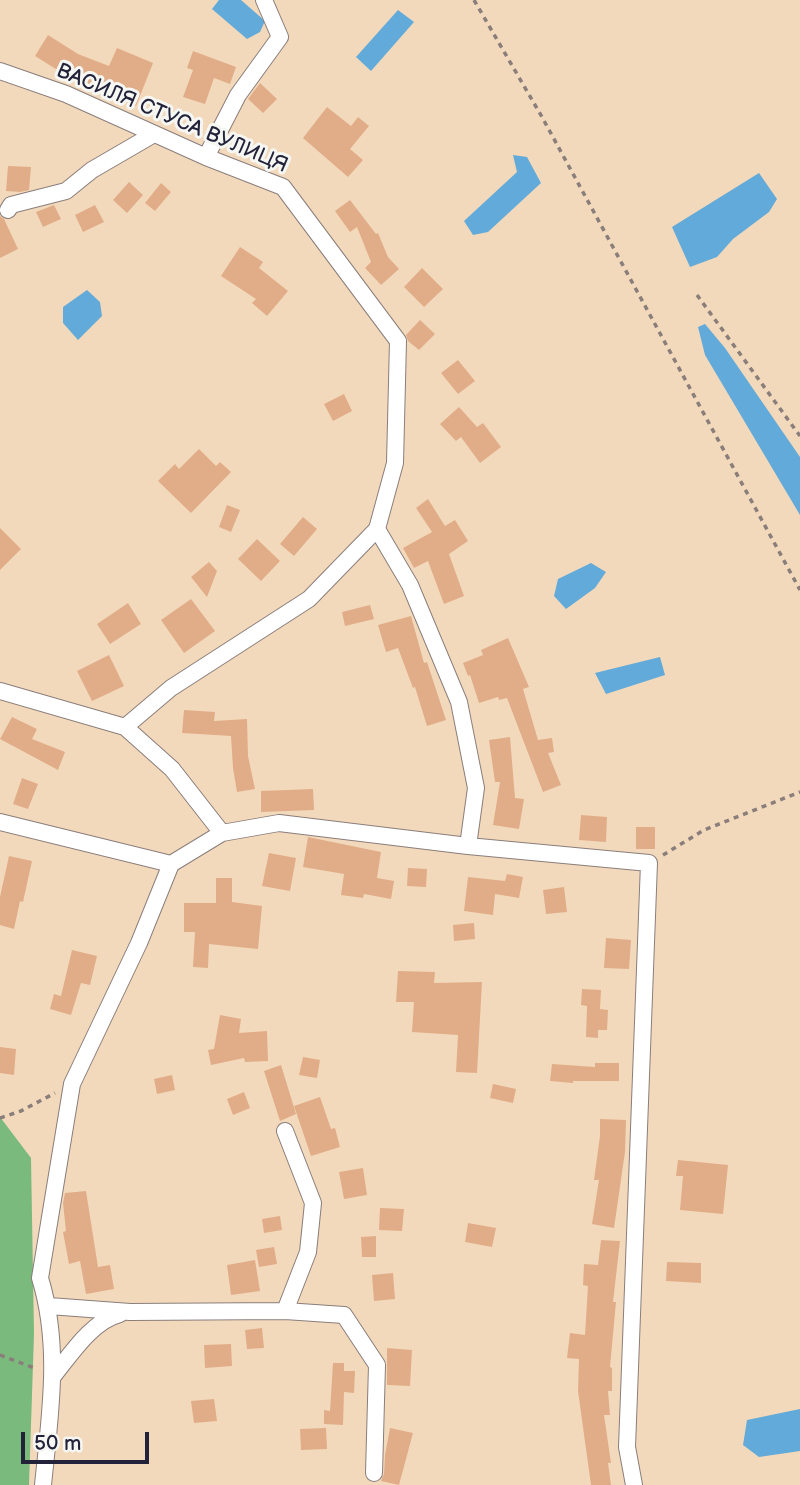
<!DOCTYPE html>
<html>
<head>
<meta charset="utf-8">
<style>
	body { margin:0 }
	#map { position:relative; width:800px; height:1485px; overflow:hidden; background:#f3d9bb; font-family:"Balsamiq Sans",sans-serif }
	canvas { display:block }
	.scale { position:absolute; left:21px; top:1432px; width:128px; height:32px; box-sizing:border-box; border:4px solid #22223b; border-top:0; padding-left:9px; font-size:21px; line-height:24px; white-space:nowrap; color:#22223b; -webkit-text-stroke:5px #f6f6f2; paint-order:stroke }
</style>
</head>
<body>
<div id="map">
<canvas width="800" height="1485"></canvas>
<div class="scale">50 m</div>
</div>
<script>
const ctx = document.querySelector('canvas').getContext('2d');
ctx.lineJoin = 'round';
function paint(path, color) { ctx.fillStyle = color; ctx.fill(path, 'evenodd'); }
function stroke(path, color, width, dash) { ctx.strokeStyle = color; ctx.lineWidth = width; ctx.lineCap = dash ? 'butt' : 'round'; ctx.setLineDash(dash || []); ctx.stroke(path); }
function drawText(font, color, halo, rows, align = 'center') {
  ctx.font = font + ' "Balsamiq Sans",sans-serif'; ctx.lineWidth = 6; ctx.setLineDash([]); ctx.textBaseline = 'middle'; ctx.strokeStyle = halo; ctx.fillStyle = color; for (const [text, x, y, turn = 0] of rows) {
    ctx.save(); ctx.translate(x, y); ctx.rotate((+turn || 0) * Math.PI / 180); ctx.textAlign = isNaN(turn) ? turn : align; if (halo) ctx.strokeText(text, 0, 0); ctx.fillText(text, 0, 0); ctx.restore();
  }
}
paint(new Path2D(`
	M0 1117 31 1158 34 1334 29 1485H0Z`), '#7aba7c');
paint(new Path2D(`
	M219 0H241L265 21 260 32 247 39 212 9Z
	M398 10 414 22 371 71 356 57Z
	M513 155 527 157 541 183 488 232 473 235 464 221 517 172Z
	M759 173 777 199 769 212 733 239 717 257 690 267 672 227Z
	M87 290 100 302 102 316 78 340 63 323V307Z
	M705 324 725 348 800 457V515L705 355 698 327Z
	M591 563 606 572 595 588 566 609 554 596 558 579Z
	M660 657 665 675 606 694 595 673Z
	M800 1409V1451L759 1457 743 1445 747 1420Z`), '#62aad9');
paint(new Path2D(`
	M48 35 78 54 109 66 117 48 153 63 136 106 66 79 67 76 35 56Z
	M193 51 236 67 230 84 214 78 205 104 183 97 193 70 187 68Z
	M260 83 277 99 263 113 248 99Z
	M327 107 351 126 358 117 369 126 350 149 363 160 348 177 303 138Z
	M8 166 31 167 29 190 20 192 6 191Z
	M129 182 143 195 127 213 113 200Z
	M161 183 171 192 155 211 145 203Z
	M350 200 376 234 378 233 388 257 399 269 381 285 365 268 371 262 357 227 350 232 335 211Z
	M54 205 61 219 43 227 36 212Z
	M95 205 104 222 83 232 75 215Z
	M0 216 4 219 18 249 0 258Z
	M240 247 263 262 259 268 288 291 267 316 252 303 256 299 221 276Z
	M422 268 443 289 424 307 404 287Z
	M420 320 435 334 419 350 408 341 406 335Z
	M458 360 475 381 458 394 441 373Z
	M344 394 352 411 333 421 324 404Z
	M459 407 477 427 483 423 501 447 480 463 461 437 456 441 440 424Z
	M199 449 216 466 220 462 231 472 191 513 158 481 175 464 179 469Z
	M428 499 445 526 455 520 468 541 449 554 464 596 444 604 428 561 414 568 403 548 432 532 416 508Z
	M227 505 240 510 231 532 219 527Z
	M303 517 317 529 294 556 280 544Z
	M0 528 21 549 0 570Z
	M257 539 280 561 261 581 238 559Z
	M209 562 217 571 207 597 191 577Z
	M191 599 215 631 184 653 161 620Z
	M128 603 141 624 110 644 97 624Z
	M370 605 374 619 345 626 342 612Z
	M411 616 424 663 427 662 446 720 427 726 415 687 413 688 398 648 386 652 378 625Z
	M508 638 529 687 523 689 538 740 552 738 554 752 548 753 561 785 543 792 507 698 499 700 498 697 479 703 470 675 468 676 463 663 483 655 481 650Z
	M109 655 124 686 92 701 77 671Z
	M184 710 215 712 214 721 247 719 248 756 255 789 237 792 233 768 231 736 182 733Z
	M12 717 37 729 32 739 65 752 58 770 0 739Z
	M510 737 515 798 524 799 519 829 493 825 500 782H495L489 740Z
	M22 778 38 784 28 809 13 804Z
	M313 789 314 810 261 812V791Z
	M581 815 607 817 606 842 579 840Z
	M636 827H655V849H636Z
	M308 837 381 852 377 878 394 881 391 899 364 894 363 898 341 895 344 874 303 867Z
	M269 853 296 858 290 891 262 886Z
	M9 856 32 861 23 902 20 901 14 929 0 925V897Z
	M408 868 427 869 426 887 407 886Z
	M507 874 523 877 519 898 495 894 493 915 464 911 468 877 505 881Z
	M216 878H232V902L262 906 258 949 209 944 208 968 193 967 195 932H184V903H216Z
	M564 887 567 912 546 914 543 890Z
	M474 923 475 939 454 941 453 925Z
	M606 938 631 940 629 969 604 968Z
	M72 950 97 956 90 985 81 983 71 1015 50 1009 54 994 61 996Z
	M398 971 435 972 434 983 482 982 477 1073 456 1072 458 1035 412 1032 414 1002H396Z
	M582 989 601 990 600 1009 608 1010 607 1030H598V1038L586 1037 587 1006 581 1005Z
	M220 1015 241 1019 239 1033 267 1031 268 1061 245 1062 244 1058 211 1065 208 1050 214 1049Z
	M0 1047 16 1049 14 1075 0 1073Z
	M303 1057 320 1060 317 1078 299 1075Z
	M595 1063H619V1081H573V1083L550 1081 552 1064 595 1067Z
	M281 1065 296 1114 280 1121 264 1071Z
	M172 1075 175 1090 157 1094 154 1079Z
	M493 1084 516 1089 513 1103 490 1098Z
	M244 1092 250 1108 233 1115 227 1099Z
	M320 1097 331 1129 335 1128 340 1147 311 1156 294 1106Z
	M600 1119 626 1120 625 1152 614 1228 592 1224 599 1180H594L600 1136Z
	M678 1160 728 1165 723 1214 680 1210 683 1176H676Z
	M363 1168 367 1195 344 1199 339 1172Z
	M86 1191 98 1267 110 1265 114 1289 86 1294 80 1261 69 1264 63 1232 66 1231 63 1203 65 1193Z
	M380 1208 404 1209 402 1231 379 1230Z
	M280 1216 282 1230 264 1233 262 1219Z
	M468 1223 496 1228 492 1247 465 1242Z
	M376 1236V1257H362L361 1237Z
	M601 1240 620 1241 613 1302H616L610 1367 612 1368V1391H608L610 1415H604L611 1463H608L611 1485H591L578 1391 579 1359 567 1358 570 1333 585 1335 588 1286 583 1285 584 1264 598 1265Z
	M274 1247 277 1264 259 1267 256 1250Z
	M255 1260 260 1291 231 1295 227 1265Z
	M667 1262 701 1263V1283L666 1281Z
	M393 1273 395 1299 374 1301 372 1275Z
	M262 1328 264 1348 247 1349 245 1330Z
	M231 1344 232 1366 205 1368 204 1345Z
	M387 1348 412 1350 410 1386 387 1385Z
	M333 1363H344V1371H355L354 1393 344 1392 343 1425 324 1424V1410L330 1411Z
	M214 1399 217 1421 194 1423 191 1401Z
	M326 1428 327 1449 301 1450 300 1429Z
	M390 1428 413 1433 399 1485 381 1481 384 1474 385 1455Z`), '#e1ad88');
const street = new Path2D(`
	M0 71 66 94 206 157 283 187 398 341 395 463 377 529 410 585 459 702 476 788 468 846
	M206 157 238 95 280 37 264 0
	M8 210 11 205 66 191 92 170 154 134
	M0 691 125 727 172 769 222 833
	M125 727 171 688 309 599 377 529
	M0 822 171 864 222 833 279 823 468 846 649 863 627 1447 634 1485
	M49 1306 130 1312 285 1311 344 1315 377 1365 374 1473
	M285 1311 308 1252 313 1203 285 1131
	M54 1375C71 1354 92 1321 120 1314
	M43 1485C50 1415 61 1346 40 1278L72 1084 139 943 171 864`);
stroke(street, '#8a7e7b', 18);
stroke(new Path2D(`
	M474 0 542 117 800 590
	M697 295 800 436
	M663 855 704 830 800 792
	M0 1118 21 1111 55 1093
	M0 1355 37 1369`), '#8a7e7b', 3.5, [5, 5]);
stroke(street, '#fff', 16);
drawText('21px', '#22223b', '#f6f6f2', [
	["ВАСИЛЯ СТУСА ВУЛИЦЯ",172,119,23]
]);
</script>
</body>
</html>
